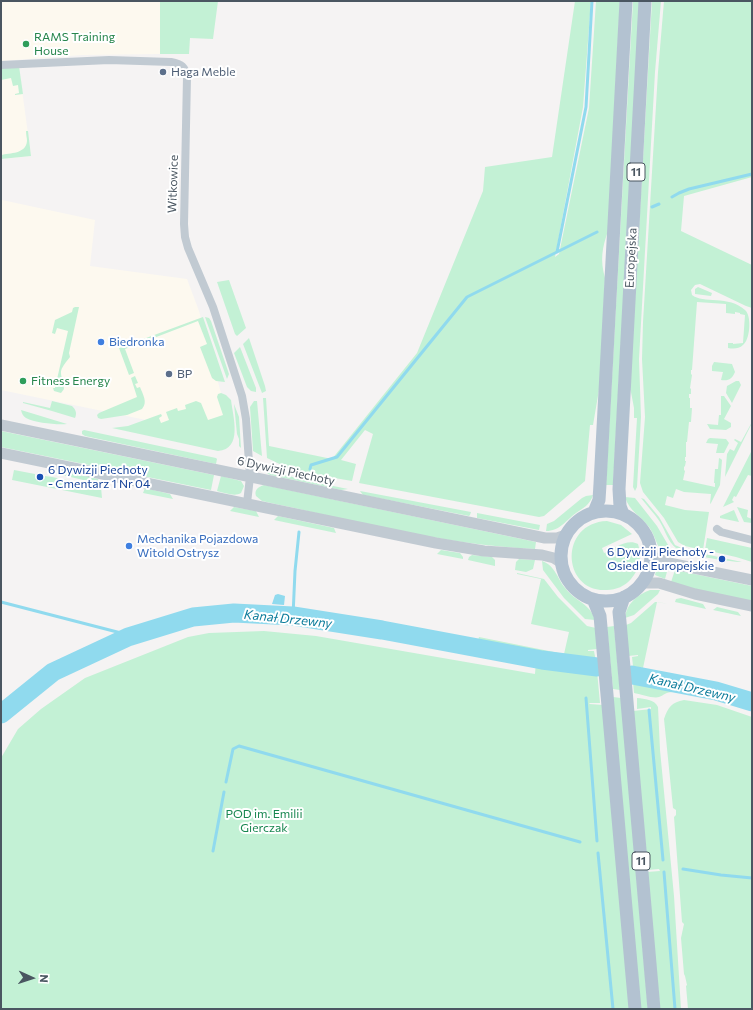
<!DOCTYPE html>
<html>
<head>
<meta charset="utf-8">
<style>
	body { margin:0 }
	#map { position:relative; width:753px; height:1010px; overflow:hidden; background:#f5f3f3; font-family:Commissioner,sans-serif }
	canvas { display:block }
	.frame { position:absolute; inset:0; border:2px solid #4a5661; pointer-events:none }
	.north { position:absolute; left:12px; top:958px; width:40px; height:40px; -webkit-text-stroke:3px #fff; paint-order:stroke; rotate:93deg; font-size:11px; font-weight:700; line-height:16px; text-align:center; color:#4a5661 }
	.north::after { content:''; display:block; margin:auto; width:14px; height:18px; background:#4a5661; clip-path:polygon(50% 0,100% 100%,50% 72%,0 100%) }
</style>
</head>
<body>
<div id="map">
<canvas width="753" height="1010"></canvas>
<div class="frame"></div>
<div class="north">N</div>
</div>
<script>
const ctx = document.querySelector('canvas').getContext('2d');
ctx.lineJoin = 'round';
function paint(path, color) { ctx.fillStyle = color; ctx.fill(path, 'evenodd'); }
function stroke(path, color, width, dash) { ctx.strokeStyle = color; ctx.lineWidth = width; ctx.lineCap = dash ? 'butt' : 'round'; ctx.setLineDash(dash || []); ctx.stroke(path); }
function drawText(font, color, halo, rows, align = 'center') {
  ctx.font = font + ' Commissioner,sans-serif'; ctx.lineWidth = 4; ctx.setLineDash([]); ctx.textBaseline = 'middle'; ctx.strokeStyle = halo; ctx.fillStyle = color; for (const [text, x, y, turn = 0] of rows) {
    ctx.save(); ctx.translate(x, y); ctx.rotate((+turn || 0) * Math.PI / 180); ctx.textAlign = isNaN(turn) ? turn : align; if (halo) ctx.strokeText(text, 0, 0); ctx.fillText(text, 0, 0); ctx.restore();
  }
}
paint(new Path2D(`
	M1 1H160V54L82 55 1 61Z
	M20 75 31 156 1 159V77Z
	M1 195 2 200 95 220 90 266 187 279 199 311 233 438 1 390Z`), '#fdf9ef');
paint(new Path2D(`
	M160 1H218L213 39 190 38 189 54H160Z
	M575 1H591L583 107 555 257 559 254 589 108 596 1H620L608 231C602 248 600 260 605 278L600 384 593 425H590L585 481 544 516 539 517 359 483 373 434 365 430 341 460 356 464 352 481 294 471 267 458 263 398H266L269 446 332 459 417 353 483 191 485 167 552 157Z
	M633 1H640L613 485H606Z
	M652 1H661L655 72 639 359 641 417 637 487 635 491 633 487 637 418H634V408L630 387Z
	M664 1H752V177L684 196 681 231 752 265V308L746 306 700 284 695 285 691 290 692 295C703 304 729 295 745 310 752 316 750 340 743 345 739 349 733 349 728 348V343H733V344L743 343 745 315 740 314V313L735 312V314L726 313V304L697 302 692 370H691V374L692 375 690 388 691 389V394H689V398H690V408H692L691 422H689L687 442H686V457H685V461H686L685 466 684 467V470L685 471 683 480 715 487V483H714L715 469H718L719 458 721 459 722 460 720 485 711 503 710 504 711 494 684 492 676 489 673 498 667 496 665 505 685 510 709 512 703 550 685 546 678 542 664 518 643 492 640 483 645 417 642 359 643 322 658 72Z
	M19 66 23 94 15 95V94L19 93 18 85 13 86 11 78 1 80V68Z
	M26 131H28L31 156 1 159V155C10 153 26 154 27 141 27 138 26 135 26 131Z
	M229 280 246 328 237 336 235 334 217 282Z
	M698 287 712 293 711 296 695 294V289Z
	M75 307H79L69 353 70 357C56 374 62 371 64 389L61 393 54 391 53 388H55L68 331 57 328 55 334 52 333 55 320 72 312 73 308Z
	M203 317 225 382 216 381 212 378 200 347 207 344 198 321 125 349 134 373 129 375 119 348Z
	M205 317 209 318 211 321 229 374 227 379Z
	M249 338 265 386 266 391 262 393 243 344Z
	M240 347 256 388V392L251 391 247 387 234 353Z
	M714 362 732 364 735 372C732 379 729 381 721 380L723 372 712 371V366Z
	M135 376 138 383 135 384 137 388 140 387C143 395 148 402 142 409L127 415 101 419 98 418 97 415 99 413 137 397 131 378Z
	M736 381H739L741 385 732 403 726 393 727 386Z
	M221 393 226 395 231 400C233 417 243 449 218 451L112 428 128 426 161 414 162 416 159 418 161 423 169 420 166 412 177 408 178 411 186 409 185 405 196 401 201 403 208 420 223 415 217 397 218 394Z
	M721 396H724L731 406 724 419 731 423V427L726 430 710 429 707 424 718 425 719 415H721Z
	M52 401 72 406C76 410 77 413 75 418L52 411 23 403V402L50 408Z
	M254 401H257L262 456 253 451 250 407Z
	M234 404 239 417 241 448 239 446V439L237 434Z
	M21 410 67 424C57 425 35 423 26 418 23 416 22 414 21 410Z
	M752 422V423L725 477 727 454 730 449 734 451 738 443 734 440 735 439 741 442Z
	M84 430 216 458 217 459 216 464 85 436 82 434V431Z
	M1 431 214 475 211 490 1 447Z
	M710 438 726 439 729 443 724 453H716L718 444 706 443 708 439Z
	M752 450V476L748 475 736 497 734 496 732 500 734 502 723 507Z
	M255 461 283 474 299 479 348 489 341 490 270 475 263 471Z
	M14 470 35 474V478L44 480 45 476 52 477 101 487 102 498 12 480Z
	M66 472 98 479 100 484 54 473Z
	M221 476 241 481 244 486 241 493C235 497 225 493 217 491Z
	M264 485 536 542 535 549C443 545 352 520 262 501L256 496C254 490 258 487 264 485Z
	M145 488 170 494 173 499 143 493Z
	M360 491 471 512 470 515 469 516 363 495Z
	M593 495C590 505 583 508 576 513 565 521 560 531 546 531L547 524 554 521 582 498 586 496Z
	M625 497 635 498 657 526 671 550 670 557C656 551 657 538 649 527 641 516 629 511 625 497Z
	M641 498 644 499 659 517 675 545 686 550 742 562C729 562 685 555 676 548 668 542 665 530 660 522 654 513 647 506 641 498Z
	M234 507 256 511 259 517 230 511Z
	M737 507 748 510 747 517 752 519V523L744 522Z
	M734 510 739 522 720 518V516Z
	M477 513 540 525 539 530 477 518Z
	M278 516 334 528 336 533 274 520Z
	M607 521 621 525 632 534 602 548 604 553C614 549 627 538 638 544 642 556 640 569 631 579 625 586 616 590 607 590 562 593 558 523 607 521Z
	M707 538 752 548V562L736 557 705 550Z
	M441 550 460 553 463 557V559L437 554Z
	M472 555 492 557 495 560V566L468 560 469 557Z
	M519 559 535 560 533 569 526 572 515 570 516 562Z
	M542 561C556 566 557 579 566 589 576 602 590 603 595 620L585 619 564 598 543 570Z
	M657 567 668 568 665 579 655 575Z
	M675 570 752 586V602L695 590 671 582Z
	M517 573 544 579 558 597 587 626 596 628 597 649 588 650V651H594L596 662 580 659 544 656 477 644 479 637 564 654 569 632 531 624 541 579 517 574Z
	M650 590H660L658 594 634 615 625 618C626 604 637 595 650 590Z
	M681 598 703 604 706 609 675 602 676 599Z
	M655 602H658L668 604 657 602 643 668 633 666 632 657 638 656V655L628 656 626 625 631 623Z
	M717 607 738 612 741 616 713 610Z
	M614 626 620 690 613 689 607 627Z
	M264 631 316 636 535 674 536 661 597 671 600 703H590L589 704 603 705 630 1009H1V758L18 729 41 709 85 678 188 637 209 633Z
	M649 671 710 683 752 695V710C727 701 700 694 673 692 666 692 664 695 659 697 654 699 640 694 634 693L633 682 645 684Z
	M613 697 621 698 648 1009H640Z
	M637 698C645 699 654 699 658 707L660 750 674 896 681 1009H660L647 872 660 871 659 869 647 870 633 711 651 709V707L637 709Z
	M684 700 717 705 752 717V1009H688L686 986 687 985 685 976 684 974 681 938 684 924 682 922 674 817 676 815V810L673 808 664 719C668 707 672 702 684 700Z`), '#c3f1d5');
paint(new Path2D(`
	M278 594 285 596 284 605 272 604 275 595Z`), '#90daee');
stroke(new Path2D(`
	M672 197 679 193 689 189 752 174
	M652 207 659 204
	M557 252 586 107 592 1
	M310 469 311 465 337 457 467 297 597 232
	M1 602 125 634 128 637
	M293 616 295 571 299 532
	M586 698 597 841
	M649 710 663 860
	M226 782 233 749 239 746 580 842
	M213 851 224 792
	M598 853 613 1009
	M683 869 721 875 752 878
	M664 872 675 1009`), '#90daee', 3);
stroke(new Path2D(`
	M632 675 716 691 752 702
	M1 714 53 672 128 637 193 617 234 613 293 616 382 630 542 660 597 667`), '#90daee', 19);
stroke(new Path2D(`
	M1 65 109 60 171 62C182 64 185 67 187 77L184 224 185 237 188 248 213 307 242 396 246 419 250 477 247 503
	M717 529 721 532 752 540`), '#c1cad2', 8);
stroke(new Path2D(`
	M1 425 545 538H557L566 535
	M1 453 436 543 484 551 542 555 554 558 562 563
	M650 556 669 563 752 580
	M642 583H659L695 594 752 606`), '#c1cad2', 11);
stroke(new Path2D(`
	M561 556a45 45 0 1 1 90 0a45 45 0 1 1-90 0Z
	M594 512 599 500 600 484 626 1
	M623 514 620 506 619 489 645 1
	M624 597 619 612 620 622 654 1009
	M593 599 600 616 635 1009`), '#b3c2d1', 13);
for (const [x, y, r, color] of [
	[26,44,4,"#2e9e5b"],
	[163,72,4,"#5c6f8a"],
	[101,342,4,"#3f7fe0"],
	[169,374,4,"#5c6f8a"],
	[23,381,4,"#2e9e5b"],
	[40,477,4,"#1a4fb4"],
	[129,546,4,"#3f7fe0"],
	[722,559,4,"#1a4fb4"]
]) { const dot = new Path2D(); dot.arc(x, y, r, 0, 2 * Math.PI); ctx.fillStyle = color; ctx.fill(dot); stroke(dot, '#fff', 1.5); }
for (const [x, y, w] of [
	[636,172,18],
	[641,861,18]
]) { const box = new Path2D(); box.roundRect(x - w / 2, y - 9, w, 18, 3); ctx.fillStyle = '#fff'; ctx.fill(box); stroke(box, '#4a5661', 1); }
drawText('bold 11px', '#4a5661', null, [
	["11",636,172],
	["11",641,861]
]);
drawText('12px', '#27864d', '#fff', [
	["RAMS Training",34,37],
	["House",34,51],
	["Fitness Energy",31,381]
], 'left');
drawText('12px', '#4e5e75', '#fff', [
	["Haga Meble",171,72],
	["BP",177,374]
], 'left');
drawText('12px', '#4a5661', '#fff', [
	["Witkowice",173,184,-88],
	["Europejska",631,258,-87],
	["6 Dywizji Piechoty",286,471,12]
]);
drawText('12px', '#366cbe', '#fff', [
	["Biedronka",109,342],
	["Mechanika Pojazdowa",137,539],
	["Witold Ostrysz",137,553]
], 'left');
drawText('12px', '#164399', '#fff', [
	["6 Dywizji Piechoty",48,470],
	["- Cmentarz 1 Nr 04",48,484],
	["6 Dywizji Piechoty -",714,552,"right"],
	["Osiedle Europejskie",714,566,"right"]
], 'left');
drawText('12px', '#17864f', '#fff', [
	["POD im. Emilii",264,814],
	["Gierczak",264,828]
]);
drawText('italic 13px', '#0c7c9b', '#fff', [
	["Kanał Drzewny",288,619,6],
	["Kanał Drzewny",692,688,13]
]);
</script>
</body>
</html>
